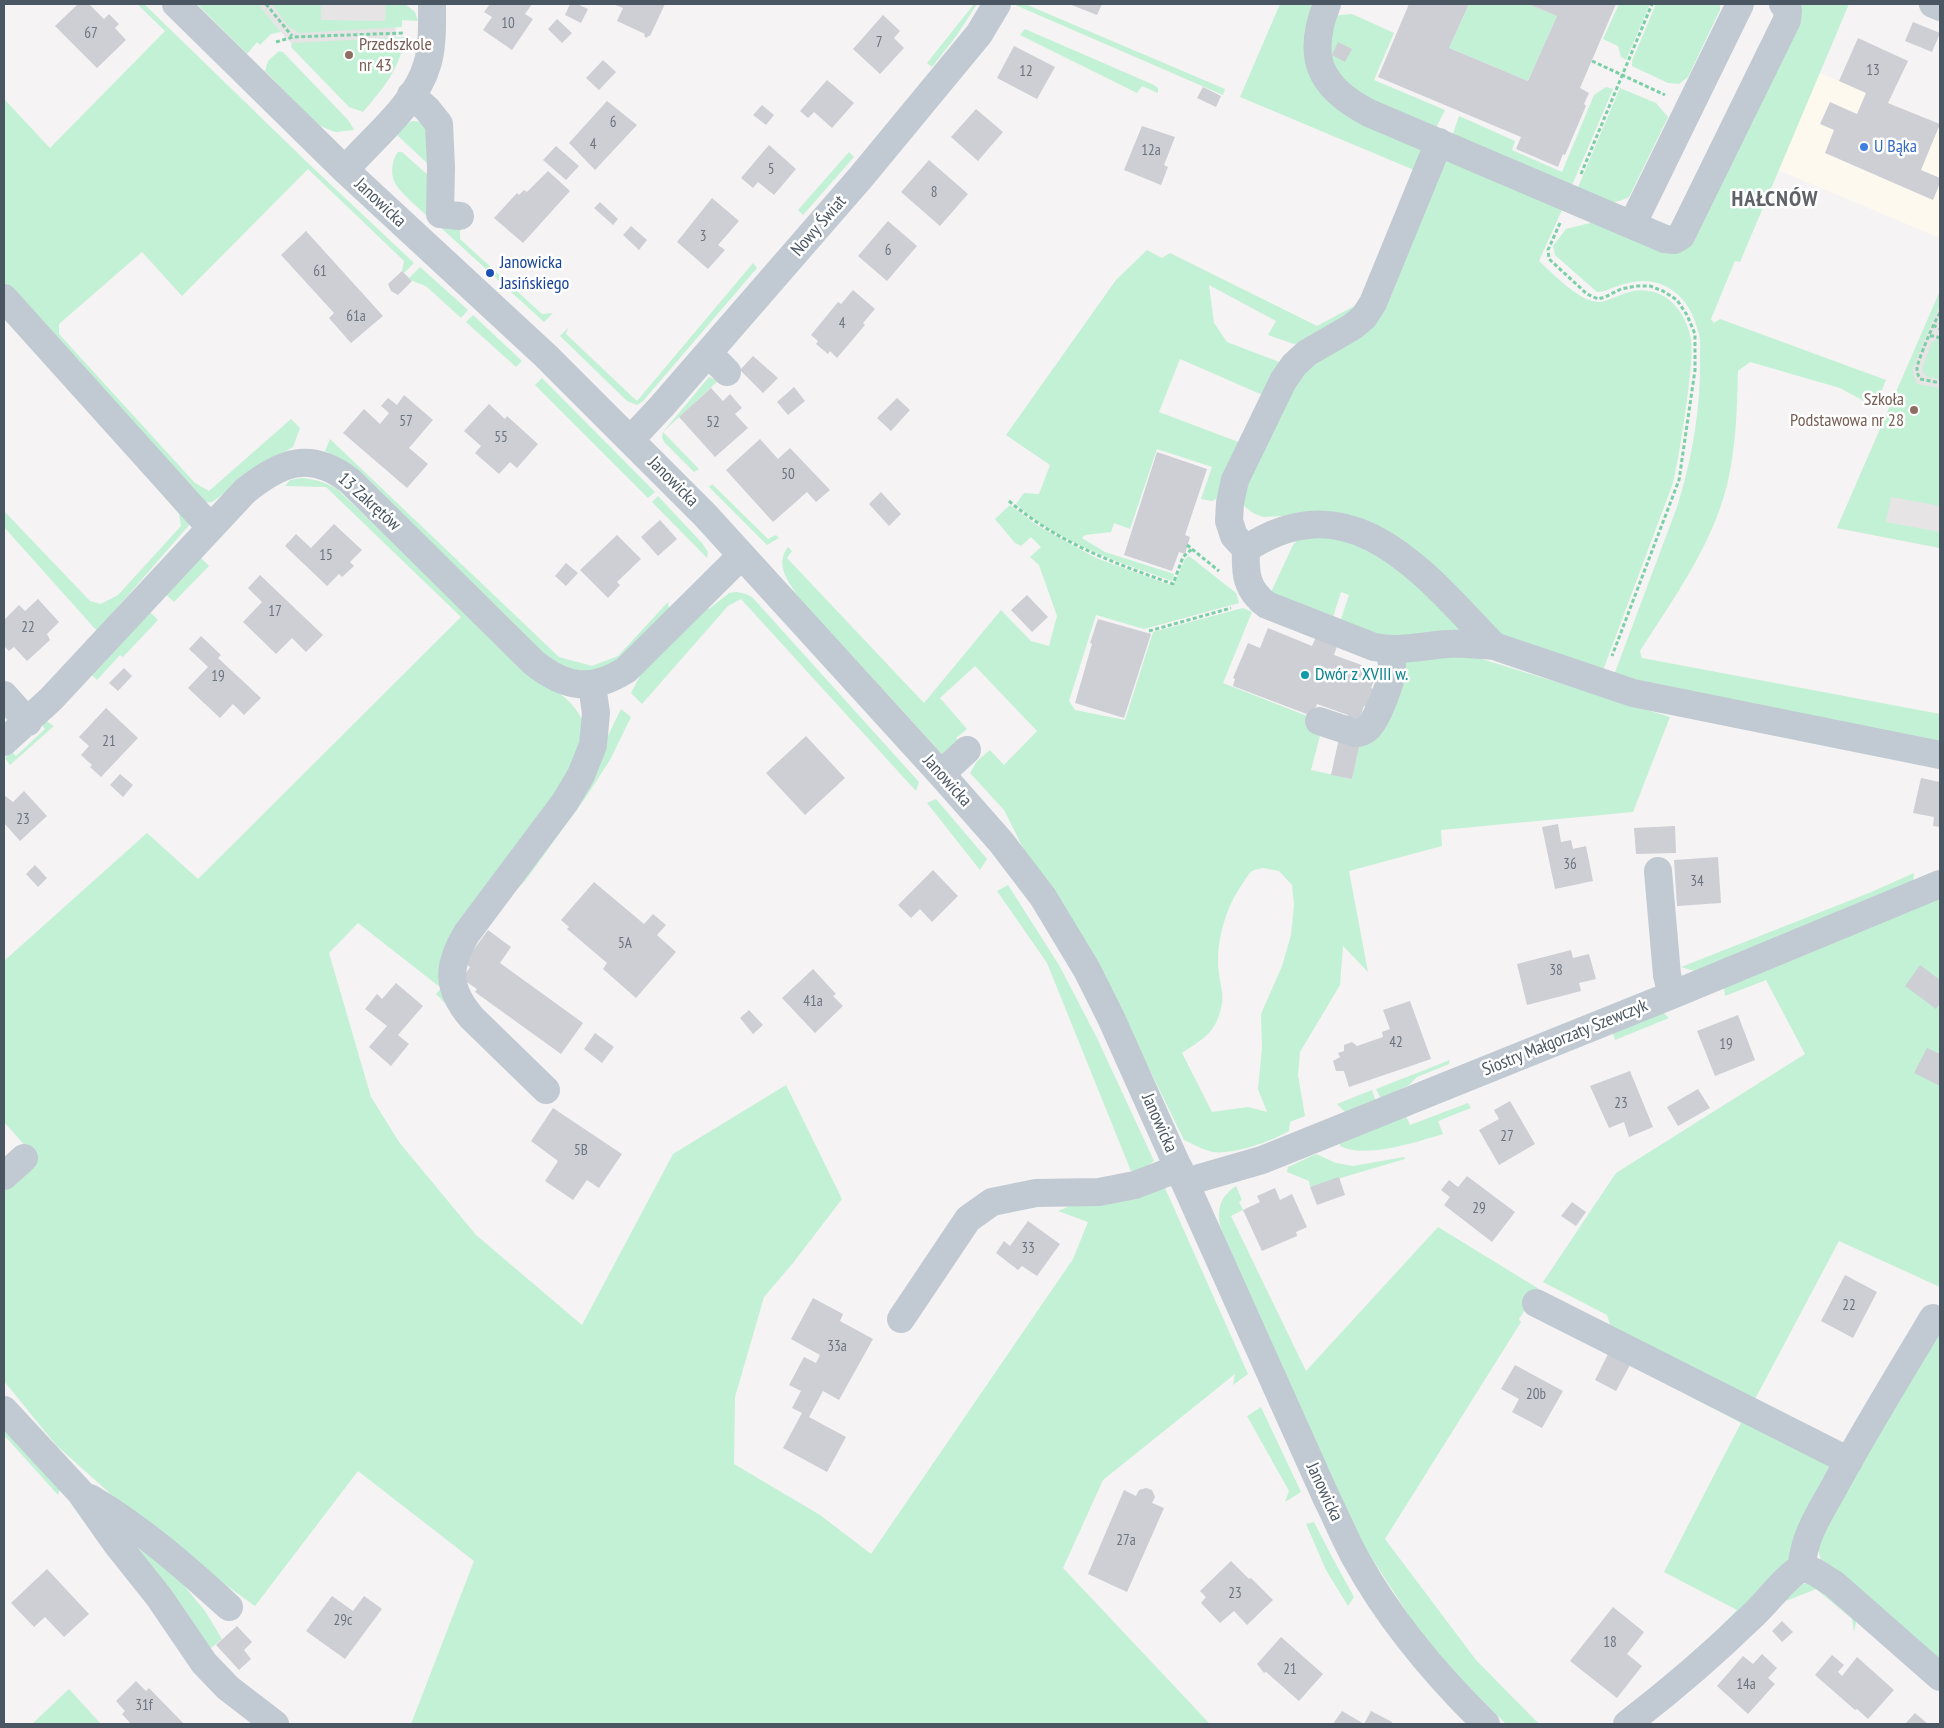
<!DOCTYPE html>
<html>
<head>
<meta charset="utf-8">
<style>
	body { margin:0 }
	#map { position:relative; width:1944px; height:1728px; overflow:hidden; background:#f5f3f3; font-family:"PT Sans Narrow",sans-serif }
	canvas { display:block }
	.frame { position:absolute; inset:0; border:5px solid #4a5661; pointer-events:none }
</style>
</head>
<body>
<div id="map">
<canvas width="1944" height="1728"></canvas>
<div class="frame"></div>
</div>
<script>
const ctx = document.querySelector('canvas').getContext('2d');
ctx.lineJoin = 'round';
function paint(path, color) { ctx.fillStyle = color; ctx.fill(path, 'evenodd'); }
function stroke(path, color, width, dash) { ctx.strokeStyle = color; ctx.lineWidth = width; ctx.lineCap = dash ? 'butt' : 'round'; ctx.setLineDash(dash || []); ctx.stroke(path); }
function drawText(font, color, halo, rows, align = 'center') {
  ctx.font = font + ' "PT Sans Narrow",sans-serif'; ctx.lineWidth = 5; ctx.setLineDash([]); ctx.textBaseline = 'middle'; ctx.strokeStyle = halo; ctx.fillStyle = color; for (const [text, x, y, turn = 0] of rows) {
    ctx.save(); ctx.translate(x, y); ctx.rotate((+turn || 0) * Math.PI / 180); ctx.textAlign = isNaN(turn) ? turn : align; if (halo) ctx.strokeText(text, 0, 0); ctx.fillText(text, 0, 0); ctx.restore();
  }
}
paint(new Path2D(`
	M1820 73 1940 124V238L1778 170Z`), '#fdf9ef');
paint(new Path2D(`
	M258 4H395L396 38 392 66 354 104 286 38Z
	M1940 291V548L1837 528Z`), '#e6e4e5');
paint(new Path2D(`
	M137 4H144L310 165 414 263 404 273 402 271 404 261 308 169 182 296 142 252 59 324V334L195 483 209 491 291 419 300 428 293 447 276 457 212 502 203 503 4 287V99L50 148 165 31Z
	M197 4H258L281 32 271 34 260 45 257 42 247 54Z
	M272 4H321V20L385 21 386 4H405L415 12 418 21 402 20V27L299 33 288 26Z
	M974 4H977L957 35 932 67 927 63Z
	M1013 4H1025L1225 89 1223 95Z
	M1280 4H1307L1317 8 1309 50 1424 147 1361 308 1304 343 1294 344 1268 335 1276 321 1209 285 1214 323 1227 342 1282 363 1265 396 1180 359 1159 412 1241 443 1219 497 1212 501 1201 499 1212 467 1157 449 1130 529 1114 523 1111 532 1085 535 1082 538 1105 552 1174 574 1172 581C1121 563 1056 542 1016 504L1024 493 1039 494 1050 465 1006 435 1116 280 1147 250 1162 258 1170 253 1317 326 1358 304 1414 170 1240 97Z
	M1469 4H1528L1557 16 1528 81 1449 48Z
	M1619 4H1650L1626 60 1621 57 1618 46 1603 39Z
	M1656 4H1718L1720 5V10L1688 77 1679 84 1668 83 1632 66V61Z
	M1798 4H1849L1740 262 1735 261 1711 319 1714 323 1720 319 1886 380 1875 407 1840 388 1750 362 1738 371C1737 409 1736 448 1727 485 1712 546 1673 599 1640 651L1642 658 1940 714V742L1614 675 1677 507C1692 460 1701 407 1700 358 1700 349 1701 339 1698 331 1693 311 1683 294 1663 285 1647 278 1631 281 1615 287 1608 289 1605 292 1597 292L1555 255 1553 246 1566 229 1606 219 1680 251Z
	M1352 14 1394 33 1374 80 1445 110 1436 128 1365 104 1329 69 1330 16Z
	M1025 29 1154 85 1158 88V93L1142 86 1137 93 1020 35Z
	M406 37C397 72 386 85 363 112L349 107 291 47 292 43Z
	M279 51 283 52 349 121 354 130 335 132 318 125 265 71 268 61Z
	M1606 87 1613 89 1570 190 1453 138V134L1459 116 1515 141 1512 150 1562 172 1594 95Z
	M1620 88 1656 103 1668 117 1629 197C1606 208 1598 200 1576 192Z
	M412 121C435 120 428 150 428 164L397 135 406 125Z
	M398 152H402L429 176 432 220C423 212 399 192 395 183 390 174 392 159 398 152Z
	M849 152 854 157 803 215 798 210Z
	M1440 158 1565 203 1539 261C1554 274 1584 308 1605 301 1620 296 1632 288 1649 291 1672 294 1687 317 1691 339 1693 359 1689 380 1687 400 1683 428 1679 455 1673 483L1602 673 1505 641 1464 604 1302 515 1263 517 1253 513 1244 506 1241 495 1290 384 1352 334Z
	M460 224V239L542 314 553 313 544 322 439 226Z
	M753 263 757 268 643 401 637 405 627 401 560 336 568 328 566 334 637 401Z
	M420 267 468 310 461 318 427 287C421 283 414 283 409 278Z
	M1940 291V306L1934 317 1913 367V374L1917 384 1940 388V506L1891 497 1886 522 1940 532V548L1837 528Z
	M473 315 522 361 516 367 466 322Z
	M1937 339 1940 340V379C1932 378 1924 378 1922 369L1932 342Z
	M58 374 190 524 97 631 4 527V511L90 601 101 604 118 595 181 526 179 514Z
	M709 377 718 381 663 432 699 469 694 472 664 442 662 437 663 432Z
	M542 378 655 492 648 498 535 385Z
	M330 439 559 657 592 666 618 656 668 602 669 610C647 633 615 677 579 671 568 670 559 665 550 660L343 460 325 451Z
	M301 478C314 479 325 482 337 489L528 672C548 686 579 701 584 727 585 737 584 748 583 759L447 965 530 1091 436 994 441 988 358 923 329 953 371 1097 399 1142 476 1235 582 1325 673 1154 786 1085 842 1199 793 1263 764 1297 735 1397 734 1464 820 1515 871 1554 1073 1259 1088 1222 1058 1211 1077 1203 1165 1188 1248 1374 1233 1385 1235 1374 1103 1480 1063 1568 1210 1724H411L474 1561 358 1471 255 1606 177 1550 114 1497 56 1445 4 1381V1186L36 1158 4 1122V961L147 833 198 879 461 617 326 487 285 486 290 480Z
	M712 484 768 539 776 535 779 538 767 545 709 487Z
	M658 496 702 543 708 552 707 558 652 502Z
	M1010 505 1038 526 1096 558 1173 586 1185 559 1189 556 1236 593 1239 603 1144 629 1096 615 1069 701 1075 710 1125 720 1153 632 1243 608 1252 612 1223 683 1307 716 1321 732 1311 770 1352 779 1360 743 1405 660 1459 652 1670 717 1633 812 1441 830 1442 846 1349 871 1368 972 1343 946 1340 985 1300 1052 1298 1075 1305 1116 1290 1122 1289 1131C1272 1141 1233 1155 1213 1152 1203 1150 1193 1144 1184 1140L1138 1046 1025 852 1004 810 970 773 977 761 990 750 1004 765 1037 731 975 666 940 698 967 729 956 738 959 741 948 753 942 754 800 599C789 583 774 565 788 547L792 551 787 558 924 703 1001 610 1031 641 1049 646 1057 616 1039 565 1030 557 1041 547 1031 537 1021 546 1015 543 995 519ZM1263 868 1279 871 1292 885 1294 905 1291 935 1282 966 1261 1014 1262 1047 1258 1089 1267 1112 1248 1107 1212 1112 1182 1053C1200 1041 1214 1034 1220 1012 1225 996 1221 989 1219 974 1215 944 1225 908 1243 883 1245 880 1249 873 1252 871 1255 869 1260 869 1263 868Z
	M1325 534 1384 553 1467 631 1387 641 1340 622 1349 595 1341 592 1332 620 1271 592 1293 545 1298 539Z
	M199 556 209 566 174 602 164 593Z
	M737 592 746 594 752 597 919 782 916 791 741 599 728 606 642 704 631 693 641 674 704 604 709 609 729 593Z
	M149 611 158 620 123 657 120 655 97 680 91 674Z
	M621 709 631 717 610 760 586 797 525 881 515 891 599 754Z
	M46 721 54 726 10 765 5 758 12 752 16 756 45 729 42 725Z
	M936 799 987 859 980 870 927 803Z
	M1914 873 1913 885 1698 972 1681 967 1869 893Z
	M1008 885 1059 965 1097 1038 1154 1161 1133 1176 1047 963 997 891Z
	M1940 897V1287L1839 1241 1754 1401 1843 1447 1914 1331 1915 1337 1849 1447 1845 1451 1842 1452 1612 1331 1607 1315 1543 1282 1616 1173 1805 1054 1766 980 1725 996 1724 987Z
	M1662 1011 1669 1018 1615 1040 1612 1031Z
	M1450 1060 1449 1064 1417 1077 1409 1085 1381 1099 1376 1089Z
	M1372 1090 1376 1102 1347 1114 1337 1104Z
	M1468 1103 1471 1108 1438 1121 1443 1134C1416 1142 1366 1159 1340 1146V1142L1406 1116 1410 1125Z
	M1316 1154 1336 1163 1353 1166 1404 1157 1405 1159 1310 1187 1309 1181 1287 1172 1288 1167Z
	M1236 1186 1242 1200 1239 1202 1243 1210 1231 1216 1306 1371 1438 1227 1539 1289 1519 1319 1521 1322 1385 1539 1476 1660 1539 1724H1506L1461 1679 1417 1628 1362 1543 1338 1498 1221 1229C1216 1211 1220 1196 1236 1186Z
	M1940 1334V1665L1826 1567C1818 1556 1817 1548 1818 1534L1923 1349Z
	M1695 1392 1829 1466 1831 1473 1785 1569 1685 1663 1737 1610 1664 1572 1741 1423 1687 1395Z
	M1261 1407 1301 1492 1285 1502 1289 1491 1247 1416Z
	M4 1421 61 1487 58 1495 4 1435Z
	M1314 1522 1332 1557 1354 1597 1348 1606 1326 1570 1306 1524Z
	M129 1533 166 1564 205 1611 222 1639 204 1654 130 1544Z
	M1812 1583 1857 1618 1854 1632 1852 1619 1816 1589 1786 1601 1730 1650 1801 1584Z
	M69 1689 101 1724H32Z`), '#c3f1d5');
paint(new Path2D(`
	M78 4H89L104 19 109 14 119 24 115 28 126 40 97 68 55 26Z
	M490 4H532L525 14 533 19 512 50 483 30 492 17 484 12Z
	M570 4H577L588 9 581 23 565 15Z
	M613 4H665L650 36H648L647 38 644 36 645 34 617 21 623 8Z
	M1069 4H1102L1097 15Z
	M1409 4H1469L1449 48 1528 81 1557 16 1528 4H1616L1580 88 1589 93 1584 104 1586 106 1565 155 1563 154 1558 167 1516 149 1521 137 1378 77Z
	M883 15 900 31 894 38 904 48 880 74 853 49Z
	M557 19 572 33 562 43 548 29Z
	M1913 22 1940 33 1932 52 1905 41Z
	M1858 38 1908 61 1888 103 1940 124 1921 170 1940 178V183L1933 200 1825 153 1834 130 1820 124 1830 102 1857 114 1866 93 1839 81Z
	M1338 42 1352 49 1345 62 1332 55Z
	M1014 46 1055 67 1037 99 997 78Z
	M603 60 616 72 599 90 586 78Z
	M827 80 854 103 832 128 814 112 808 118 800 111Z
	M1203 87 1221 96 1216 107 1197 98Z
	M607 101 637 125 595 170 569 143Z
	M762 105 774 115 766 125 753 115Z
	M976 109 1003 132 978 161 951 137Z
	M1142 126 1175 137 1164 165 1168 167 1161 185 1124 170Z
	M769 145 796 169 774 195 758 182 753 188 741 178Z
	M556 146 579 166 566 180 543 160Z
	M929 160 968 194 940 226 901 192Z
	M548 171 570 191 523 243 494 218 517 193 519 195 524 190 527 192Z
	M712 198 739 221 718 245 725 250 708 269 677 242Z
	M600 202 618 219 613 225 594 208Z
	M888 221 917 246 887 281 858 256Z
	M631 226 647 240 639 250 623 235Z
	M306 231 383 316 351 343 329 318 334 313 281 255Z
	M402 271 412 281 398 295 391 291 388 284Z
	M853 290 875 309 863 323 865 325 837 358 830 351 828 354 816 344 818 341 811 335 838 302 841 304Z
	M753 356 778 378 763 393 740 370Z
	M794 387 805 401 788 415 777 402Z
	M711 388 723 401 730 394 742 408 735 414 748 428 715 457 679 417Z
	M404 395 433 420 409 448 428 464 407 488 343 433 364 409 380 424 389 413 381 406 388 398 397 405Z
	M897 398 910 410 891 431 877 418Z
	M489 404 505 419 507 416 538 444 517 468 510 462 499 474 475 453 481 446 464 431Z
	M760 439 778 459 790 448 830 490 816 502 807 492 773 522 726 470Z
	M1157 452 1207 469 1185 535 1190 537 1185 554 1179 552 1172 571 1124 555Z
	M881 492 901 514 889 526 869 504Z
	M660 520 677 539 658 556 641 537Z
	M334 524 362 550 350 562 354 566 342 577 339 574 327 586 285 546 296 534 311 548Z
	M617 535 641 559 617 582 620 585 608 598 580 570Z
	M566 563 578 573 566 586 555 576Z
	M260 575 323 635 306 652 292 638 276 654 243 622 262 602 248 588Z
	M1027 595 1048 617 1032 632 1011 610Z
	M38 599 59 622 47 634 50 640 27 661 14 647 9 651 4 646V620L19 605 25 611Z
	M1098 619 1151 634 1124 718 1075 703 1092 644 1090 643Z
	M1268 628 1312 646 1316 637 1337 646 1334 655 1378 671 1371 688 1377 691 1370 709 1364 706 1359 720 1354 718 1353 722 1346 719 1348 715 1317 704 1312 716 1233 686 1235 679 1233 678 1248 643 1260 648Z
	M201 636 221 655 218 658 261 698 244 715 233 704 220 718 188 688 208 667 189 649Z
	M124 668 132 676 118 691 109 683Z
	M106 708 138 738 101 777 90 767 92 765 81 755 89 746 79 737Z
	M806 736 845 778 805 815 766 773Z
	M1339 738 1360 743 1352 779 1331 775Z
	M120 774 133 785 123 797 110 785Z
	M1921 778 1940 782V827L1933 826 1934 817 1913 813Z
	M24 791 47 816 20 841 4 823V795L13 802Z
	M1558 824 1561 842 1571 840 1573 849 1586 846 1593 881 1555 889 1542 827Z
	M1675 826 1676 853 1636 854 1634 828Z
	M1718 857 1721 903 1677 906 1674 860Z
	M35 865 47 878 38 887 26 874Z
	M933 870 958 896 932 922 920 909 911 918 898 905Z
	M594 882 644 924 653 914 666 925 657 935 676 952 636 998 603 969 607 963 567 929 569 927 561 920Z
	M488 930 511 947 500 963 583 1023 561 1054 475 992 477 989 462 979 470 967 464 963Z
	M1571 950 1573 958 1589 954 1596 979 1579 983 1581 991 1527 1005 1517 964Z
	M1920 965 1940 980V1003L1936 1009 1905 986Z
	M813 969 836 994 833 996 843 1006 815 1033 782 998Z
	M396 983 423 1006 398 1035 409 1044 391 1066 369 1047 387 1026 365 1009 377 994 382 999Z
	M1410 1001 1431 1059 1349 1087 1344 1071H1336L1333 1061 1340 1057 1338 1053 1344 1051V1045L1352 1042 1357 1046 1383 1037 1382 1032 1390 1029 1383 1010Z
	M749 1010 763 1025 753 1034 740 1018Z
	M1738 1015 1755 1060 1715 1076 1697 1031Z
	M595 1033 614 1047 602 1063 584 1049Z
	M1927 1048 1940 1054V1086L1914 1073Z
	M1630 1071 1653 1127 1629 1137 1624 1122 1609 1128 1590 1086Z
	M1698 1089 1710 1108 1678 1126 1667 1107Z
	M1510 1101 1535 1144 1499 1165 1479 1130 1499 1119 1494 1110Z
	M553 1108 622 1154 599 1188 587 1180 573 1200 545 1181 558 1161 531 1141Z
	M1467 1176 1515 1212 1492 1242 1444 1205 1450 1197 1441 1190 1449 1180 1458 1187Z
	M1339 1177 1345 1195 1317 1205 1310 1187Z
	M1275 1188 1280 1200 1292 1194 1307 1227 1296 1232 1297 1236 1262 1251 1243 1210 1260 1202 1257 1196Z
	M1572 1202 1586 1212 1576 1226 1561 1216Z
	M1028 1221 1060 1244 1037 1276 1022 1266 1018 1270 996 1253 1004 1241 1010 1246Z
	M1845 1275 1877 1292 1853 1338 1821 1321Z
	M813 1298 843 1314 840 1321 873 1339 839 1400 823 1391 809 1417 846 1437 827 1472 783 1448 802 1413 792 1408 801 1391 789 1385 804 1357 816 1363 820 1355 791 1339Z
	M1608 1354 1630 1365 1616 1391 1595 1380Z
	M1515 1365 1563 1391 1542 1428 1512 1412 1519 1399 1501 1389Z
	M1146 1488 1152 1490 1155 1497 1152 1503 1164 1508 1127 1592 1088 1574 1124 1490 1136 1496 1139 1490Z
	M1231 1561 1249 1579 1251 1578 1273 1600 1247 1625 1234 1611 1220 1623 1201 1603 1206 1597 1200 1591Z
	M47 1569 89 1614 64 1637 45 1617 34 1627 11 1603Z
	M332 1596 353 1611 364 1596 382 1609 345 1659 306 1631Z
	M1613 1607 1644 1632 1627 1654 1642 1666 1617 1698 1570 1661Z
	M1782 1621 1793 1632 1782 1642 1772 1631Z
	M237 1626 252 1642 244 1650 251 1659 239 1670 216 1645Z
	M1281 1637 1323 1674 1299 1701 1266 1672 1264 1673 1257 1664Z
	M1762 1654 1777 1668 1768 1678 1775 1684 1748 1714 1717 1686 1743 1656 1753 1664Z
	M1832 1655 1844 1665 1838 1672 1842 1676 1857 1657 1894 1690 1868 1719 1857 1709 1855 1710 1815 1675Z
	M136 1681 146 1691 149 1688 184 1724H131L122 1714 125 1711 116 1701Z
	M1342 1711 1364 1724 1371 1711 1392 1722 1391 1724H1333Z
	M1915 1713 1928 1724H1905Z`), '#cdcfd5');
stroke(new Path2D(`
	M266 4 292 36
	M276 42 293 37 403 33
	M1592 61 1665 95
	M1581 174 1652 4
	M1560 223 1548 250 1549 259 1587 294 1598 299 1605 297 1621 289 1636 286H1650L1663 291 1677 300 1687 315 1695 334V370L1679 480 1612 656
	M1940 313C1935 319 1918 360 1917 368 1917 373 1918 375 1920 379L1940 383
	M1933 325 1940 329
	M1930 336H1934L1940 338
	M1009 501C1058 543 1114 563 1173 584L1183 557 1192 549
	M1187 545 1219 571
	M1149 631 1231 608`), '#7ad0a6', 3, [4, 2.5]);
stroke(new Path2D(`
	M176 4 345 170 546 356 705 515 941 774 1001 842 1043 897 1087 970 1111 1018 1326 1497C1336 1517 1345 1539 1356 1559 1390 1621 1436 1675 1486 1724
	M1327 4C1306 57 1319 87 1369 113L1632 225 1740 4
	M1933 4 1940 7
	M411 95 427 109 439 124 441 167 440 214 460 216
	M345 170C372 138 415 106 427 65 433 46 432 24 432 4
	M1632 225 1665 239 1674 240 1681 236 1787 20 1788 10 1783 4
	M4 298 210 527
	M708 353 727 372
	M631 439 662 406 861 177 979 34 997 4
	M1246 549 1234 536 1229 521 1230 503 1235 480 1283 381 1294 365 1307 353 1352 327 1364 317 1373 303 1439 142
	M1494 646C1426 576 1353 478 1246 549 1245 573 1246 590 1267 605L1374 647C1399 652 1422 646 1447 644 1463 643 1478 645 1494 646L1633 693 1940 755
	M4 695 28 722
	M1319 721 1355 733C1360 733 1365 731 1369 727 1378 717 1391 683 1392 670 1392 663 1391 656 1390 650
	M4 742 51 699 245 491C281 462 310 450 350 481L534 663C566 688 591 692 626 670L741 556
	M941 774 967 750
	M1658 871 1667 975 1672 995
	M546 1090 472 1018C446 988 447 966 467 933L565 802 581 775 593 745 596 713 592 685
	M4 1176 24 1158
	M1186 1182 1262 1160 1672 995 1940 884
	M1536 1303 1849 1461
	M901 1319 968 1219 992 1202 1036 1193 1099 1192 1135 1185 1179 1168
	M4 1410 80 1492 116 1543 159 1597 204 1663 228 1688 275 1724
	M90 1498C141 1528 185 1567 229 1607
	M1802 1567C1803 1535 1824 1507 1838 1480 1868 1425 1901 1372 1933 1318
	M1627 1724C1670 1691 1711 1656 1750 1618 1768 1602 1782 1580 1802 1567L1815 1572 1834 1584 1940 1677`), '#c1cad2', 28);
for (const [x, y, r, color] of [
	[349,55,5,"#8d6e63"],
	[1864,147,5,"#3f7fe0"],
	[490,273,5,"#1a4fb4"],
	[1914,410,5,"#8d6e63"],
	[1305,675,5,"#0f9aa8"]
]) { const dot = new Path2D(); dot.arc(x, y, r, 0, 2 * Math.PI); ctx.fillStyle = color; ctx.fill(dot); stroke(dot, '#fff', 2); }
drawText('15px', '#6b747e', null, [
	["10",508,24],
	["67",91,34],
	["7",879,43],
	["13",1873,71],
	["12",1026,72],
	["6",613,123],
	["4",593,145],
	["12a",1151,151],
	["5",771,170],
	["8",934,193],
	["3",703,237],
	["6",888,251],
	["61",320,272],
	["61a",356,317],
	["4",842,324],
	["57",406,422],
	["52",713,423],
	["55",501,438],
	["50",788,475],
	["15",326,556],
	["17",275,612],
	["22",28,628],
	["19",218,677],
	["21",109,742],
	["23",23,820],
	["36",1570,865],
	["34",1697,882],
	["5A",625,944],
	["38",1556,971],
	["41a",813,1002],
	["42",1396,1043],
	["19",1726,1045],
	["23",1621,1104],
	["27",1507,1137],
	["5B",581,1151],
	["29",1479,1209],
	["33",1028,1249],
	["22",1849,1306],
	["33a",837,1347],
	["20b",1536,1395],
	["27a",1126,1541],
	["23",1235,1594],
	["29c",343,1621],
	["18",1610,1643],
	["21",1290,1670],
	["14a",1746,1685],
	["31f",144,1706]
]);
drawText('18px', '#785e54', '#fff', [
	["Przedszkole",359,45],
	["nr 43",359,66],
	["Szkoła",1904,400,"right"],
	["Podstawowa nr 28",1904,421,"right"]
], 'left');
drawText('18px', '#366cbe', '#fff', [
	["U Bąka",1874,147]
], 'left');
drawText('18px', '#4a5661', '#fff', [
	["Janowicka",380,203,43],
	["Nowy Świat",819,226,-49],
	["Janowicka",673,482,45],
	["13 Zakrętów",369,502,42],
	["Janowicka",947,781,48],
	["Siostry Małgorzaty Szewczyk",1565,1038,-22],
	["Janowicka",1159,1123,66],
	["Janowicka",1324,1492,65]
]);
drawText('18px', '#164399', '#fff', [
	["Janowicka",500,263],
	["Jasińskiego",500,284]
], 'left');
drawText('18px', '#0d838f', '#fff', [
	["Dwór z XVIII w.",1315,675]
], 'left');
ctx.letterSpacing = '1px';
drawText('bold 22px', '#5f6368', '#fff', [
	["HAŁCNÓW",1775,200]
]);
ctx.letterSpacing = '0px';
</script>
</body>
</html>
